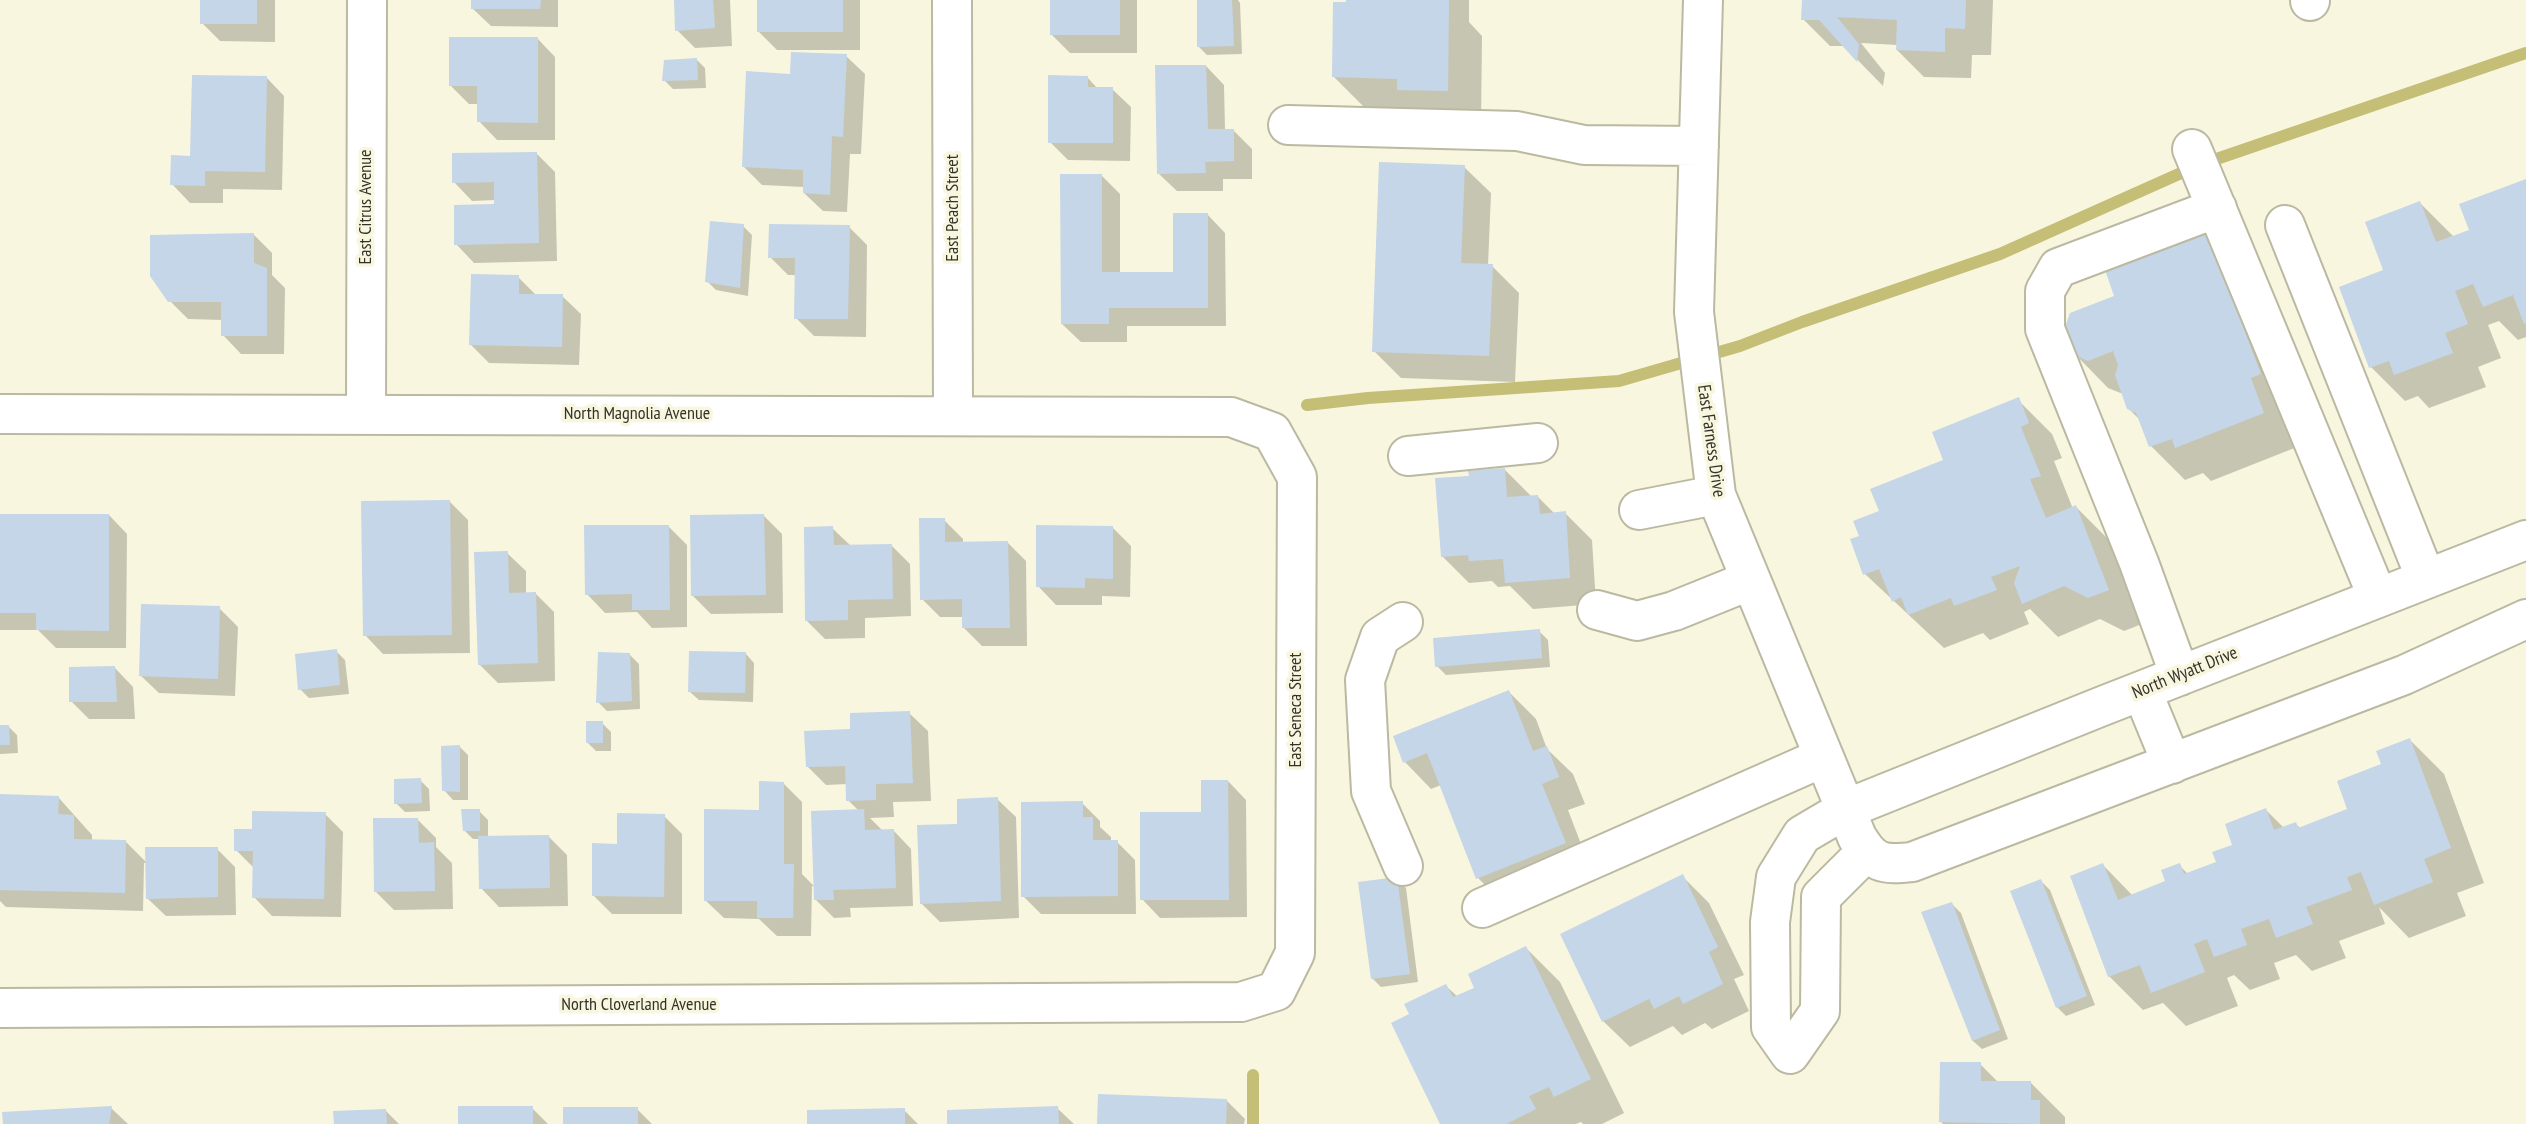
<!DOCTYPE html>
<html>
<head>
<meta charset="utf-8">
<style>
	body { margin:0 }
	canvas { display:block; background:#f8f6de }
</style>
</head>
<body>
<canvas width="2526" height="1124"></canvas>
<script>
const ctx = document.querySelector('canvas').getContext('2d');
ctx.lineJoin = 'round';
function paint(path, color) { ctx.fillStyle = color; ctx.fill(path, 'evenodd'); }
function stroke(path, color, width, dash) { ctx.strokeStyle = color; ctx.lineWidth = width; ctx.lineCap = dash ? 'butt' : 'round'; ctx.setLineDash(dash || []); ctx.stroke(path); }
function drawText(font, color, halo, rows, align = 'center') {
  ctx.font = font + ' "PT Sans Narrow",sans-serif'; ctx.lineWidth = 7; ctx.setLineDash([]); ctx.textBaseline = 'middle'; ctx.strokeStyle = halo; ctx.fillStyle = color; for (const [text, x, y, turn = 0] of rows) {
    ctx.save(); ctx.translate(x, y); ctx.rotate((+turn || 0) * Math.PI / 180); ctx.textAlign = isNaN(turn) ? turn : align; if (halo) ctx.strokeText(text, 0, 0); ctx.fillText(text, 0, 0); ctx.restore();
  }
}
paint(new Path2D(`
	M202 0H275V42L220 41 202 23Z
	M472 0H558V27L491 26 472 8Z
	M676 0H730L732 46 695 48 677 30Z
	M759 0H860V50H777L759 32Z
	M1051 0H1137V53H1070L1051 34Z
	M1198 0H1238L1240 3 1242 54 1207 55 1198 46Z
	M1348 0H1469V22L1482 36 1481 124 1368 111 1334 77Z
	M1803 0H1993L1991 55H1972L1971 78 1924 77 1897 50 1898 45 1861 43 1885 73 1883 86 1844 46H1830L1803 19Z
	M537 38 555 57V140H497L479 121V104H469L450 85Z
	M846 56 865 74 861 154H850L847 212 823 211 804 193V187L762 185 743 166 791 75Z
	M696 59 705 68 706 88 673 89 664 80Z
	M1206 66 1224 85 1225 130H1233L1252 149V179H1223V191H1177L1158 173Z
	M266 77 284 96 282 190 223 189V203H190L172 184 192 157Z
	M1087 77 1098 89H1112L1131 107 1130 161 1068 160 1050 142Z
	M536 153 555 172 557 261 474 263 456 244 496 206V200L472 201 454 182Z
	M1464 167 1491 193 1488 266H1492L1519 293 1515 382 1401 378 1374 351Z
	M1101 175 1120 194V273H1174L1207 214 1225 233 1226 326H1127V342H1081L1062 324Z
	M2526 181V337L2518 340 2499 321 2488 325 2501 358 2478 367 2486 387 2429 408 2418 396 2405 401 2371 367 2386 271 2420 203 2454 237 2471 231Z
	M743 226 752 235 748 296 716 290 707 281Z
	M849 227 867 245 866 337 814 336 796 318 797 275H788L770 257Z
	M2206 233 2297 447 2211 481 2203 473 2185 480 2151 446 2141 421 2128 408 2123 394 2108 388 2074 353 2117 297Z
	M254 235 272 253V275L285 288 284 354H241L223 335V320L188 319 170 301Z
	M518 277 537 296H562L581 314 579 365 489 363 471 345Z
	M2018 400 2052 434 2062 458 2054 461 2073 509 2076 507 2110 541 2142 624 2124 631 2100 619 2058 637 2030 609 2024 612 2029 624 1990 640 1983 633 1944 648 1865 574 1861 536 1882 512Z
	M1505 470 1532 497H1538L1555 514 1565 513 1592 540 1596 604 1533 609 1510 586 1498 587 1492 581 1469 583 1442 556Z
	M450 502 468 520 470 653 383 654 365 635Z
	M0 515H109L127 534 126 648H56L38 630H0Z
	M764 516 782 534 783 613 711 614 692 595Z
	M944 520 963 539V544L1008 543 1026 561 1027 646H982L964 628V617H940L922 599Z
	M668 526 687 545V627L652 628 637 612 605 613 587 594Z
	M1112 527 1131 546 1130 597 1102 596V605H1056L1038 586Z
	M832 528 851 546H892L910 564 911 616 865 618V638L825 639 807 621Z
	M507 553 526 571V594L535 593 554 612 555 681 498 683 480 665Z
	M219 608 238 627 235 696 159 693 140 675Z
	M1539 631 1548 640 1550 667 1446 675 1437 666Z
	M336 651 345 660 349 694 309 698 300 689Z
	M746 654 754 663 753 702 699 700 690 692Z
	M630 655 639 664 640 709 607 711 598 702Z
	M115 668 133 687 135 719H89L71 701Z
	M1509 692 1536 719 1547 749 1573 774 1585 804 1568 810 1591 870 1505 905 1478 878 1441 785 1431 789 1405 762Z
	M909 713 928 731 931 801 893 802 894 817 870 818 882 830H893L911 849 913 906 850 908 851 917 834 918 815 899 859 811 848 800 847 784 826 785 807 766 852 731Z
	M602 723 611 732V751H596L587 742Z
	M8 726 17 735 18 753 0 754V727Z
	M2410 740 2444 774 2484 883 2457 893 2466 916 2409 938 2379 907 2385 924 2339 941 2346 958 2312 971 2296 955 2274 963 2280 979 2250 990 2234 975 2227 978 2238 1006 2186 1026 2163 1003 2143 1010 2109 976 2103 865 2133 896 2167 882 2179 865 2188 874 2218 863 2266 810 2284 828 2296 824 2301 829 2349 810 2383 765Z
	M459 746 468 755V800H453L444 790Z
	M420 780 429 789 430 811 405 812 396 803Z
	M1228 781 1246 800 1247 917 1160 918 1142 899Z
	M784 784 802 802V874L814 886H812L811 936H777L759 919 724 918 705 900 761 812Z
	M0 796 58 797 92 835V841L126 842 147 863H144L143 911 6 907 0 901Z
	M997 799 1016 817 1019 918 940 922 921 903 959 825Z
	M1082 803 1100 821V827L1111 837V842H1117L1135 860 1136 914H1041L1023 896Z
	M479 811 488 820V838L549 837 567 855 568 906 499 907 481 888 480 839H473L464 830Z
	M325 814 343 832 341 917 272 916 254 897V868L236 850 254 831Z
	M664 816 682 834V914H612L594 896 619 845Z
	M417 819 436 838V847L452 863 453 909 394 910 376 892Z
	M217 849 235 867 236 915 166 916 147 898Z
	M1682 876 1709 903 1744 975 1734 979 1749 1011 1712 1029 1705 1023 1682 1035 1673 1026 1630 1047 1603 1021Z
	M1397 879 1406 888 1418 982 1381 987 1372 978Z
	M2041 881 2050 890 2095 1005 2066 1016 2058 1008 2012 892Z
	M1952 904 1961 913 2008 1039 1982 1049 1973 1041 1924 913Z
	M1526 948 1560 982 1624 1113 1602 1124H1583L1581 1122 1576 1124H1442L1411 1015 1446 986 1458 997 1477 988Z
	M1980 1064 1999 1083H2031L2065 1117V1124H1943L1941 1122Z
	M1226 1100 1245 1119 1244 1124H1099Z
	M111 1108 128 1124H4Z
	M532 1108 548 1124H460Z
	M1057 1108 1074 1124H949Z
	M637 1109 652 1124H565Z
	M904 1110 918 1124H809Z
	M386 1111 399 1124H335Z`), '#0003');
stroke(new Path2D(`
	M1307 405 1368 398 1619 381 1740 346 1802 322 2000 254 2199 165 2526 53
	M1253 1075V1124`), '#c5be76', 12);
paint(new Path2D(`
	M200 0H257V24H200Z
	M471 0H541L540 9H471Z
	M674 0H713L715 28 675 31Z
	M757 0H843V32H757Z
	M1050 0H1120V35H1050Z
	M1197 0H1232L1234 46 1197 47Z
	M1346 0H1449L1448 91 1397 90V79L1332 77 1333 2H1346Z
	M1802 0H1966L1965 29 1945 28V52L1896 50 1897 20 1837 17 1859 44 1857 62 1819 20H1801Z
	M449 37H538V123L477 122V86H449Z
	M791 52 847 54 843 137 832 136 830 195 803 193V170L742 167 746 71 790 74Z
	M697 58 698 80 662 81 664 60Z
	M1155 65H1206L1208 129H1234V161L1205 162 1206 173 1157 174Z
	M192 75 267 76 265 172 205 171V186L170 185 171 155 190 156Z
	M1048 75 1088 76V87H1113V143H1048Z
	M537 152 539 243 454 245V205L494 204V182L452 183V153Z
	M1379 162 1465 165 1461 263 1493 264 1489 356 1372 352Z
	M1060 174H1102V272H1173V213H1208V308H1109V324H1061Z
	M2526 179V323L2524 324 2513 295 2483 307 2473 284 2455 291 2468 324 2445 333 2453 353 2394 375 2389 361 2369 368 2339 287 2383 270 2365 222 2420 201 2436 242 2469 230 2459 204Z
	M710 221 744 224 740 288 705 282Z
	M769 224 850 225 848 319H794L795 258H768Z
	M2207 231 2261 374 2251 378 2264 413 2175 448 2172 439 2149 447 2136 413 2127 409 2115 375 2118 365 2113 351 2088 361 2072 354 2064 329 2070 313 2114 296 2105 270Z
	M254 233V263L267 268V336H221V302H168L150 276V235Z
	M471 274 519 275V294H563L562 347 469 345Z
	M2019 397 2029 423 2021 427 2041 476 2030 479 2046 518 2076 505 2109 590 2088 598 2064 586 2022 604 2014 583 2020 566 1991 577 1997 590 1954 606 1951 598 1908 615 1901 597 1892 602 1879 569 1863 575 1850 539 1859 536 1853 521 1879 511 1870 489 1943 460 1932 432Z
	M1505 468 1507 497 1538 495 1540 514 1566 511 1570 578 1505 583 1503 559 1469 561 1468 555 1441 557 1435 478 1469 476 1468 471Z
	M450 500 452 635 363 636 361 501Z
	M0 514H109V631L36 630V613H0Z
	M764 514 766 595 691 596 690 515Z
	M919 518H945V542L1008 541 1010 628H962V599L920 600Z
	M584 525H669L670 610H632V594L585 595Z
	M1036 525 1113 526V579L1085 578V588L1036 587Z
	M833 526 834 545 892 544 893 599 848 600V620L805 621 804 527Z
	M508 551 509 593 536 592 538 663 478 665 474 552Z
	M141 604 220 606 218 679 139 676Z
	M1540 629 1542 658 1435 667 1433 638Z
	M337 649 340 685 298 690 295 654Z
	M689 651 746 652 745 693 688 692Z
	M598 652 630 653 632 701 596 703Z
	M115 666 117 702H69V667Z
	M1509 690 1533 751 1547 746 1559 777 1542 784 1566 843 1476 879 1427 753 1403 763 1393 736Z
	M910 711 913 783 876 784V800L846 801 845 766 806 767 804 731 850 729V713Z
	M586 721H603V743H586Z
	M0 725H9L10 745H0Z
	M2410 738 2451 848 2424 859 2433 882 2374 905 2361 872 2347 877 2352 890 2306 907 2313 924 2276 938 2269 919 2241 929 2247 945 2214 957 2207 939 2194 944 2205 972 2151 993 2140 965 2108 977 2070 876 2103 863 2118 900 2165 881 2161 870 2180 863 2184 874 2216 862 2212 852 2232 845 2225 824 2266 808 2274 830 2296 822 2298 828 2347 809 2337 781 2381 764 2376 751Z
	M460 745V792L442 791 441 746Z
	M421 778 422 803 394 804V779Z
	M1201 780H1228L1229 900H1140V812H1201Z
	M759 781 784 782V864H794L793 918H757V901H704V809L759 810Z
	M0 794 59 796 58 814 74 815V839L126 840 125 893 0 890Z
	M998 797 1001 901 920 904 917 825 957 824V799Z
	M1083 801V817H1093V840H1118V896L1021 897V802Z
	M461 809H480V831H463Z
	M864 809 865 830 894 829 896 888 833 890 834 900H814L811 811Z
	M252 811 326 812 324 899 252 898 253 851H234V829H252Z
	M617 813 665 814 664 897 592 896V843L617 844Z
	M373 818H418L419 843 434 842 435 891 374 892Z
	M549 835 550 888 479 889 478 836Z
	M145 847H218V897L146 899Z
	M1683 874 1718 947 1709 952 1723 984 1683 1004 1679 996 1654 1009 1649 999 1602 1022 1560 934Z
	M1397 877 1410 974 1371 979 1358 882Z
	M2041 879 2087 996 2056 1008 2010 891Z
	M1952 902 2000 1030 1972 1041 1921 912Z
	M1526 946 1591 1079 1554 1097 1549 1087 1529 1096 1536 1109 1506 1124H1440L1391 1023 1409 1014 1404 1004 1446 984 1453 997 1474 988 1468 974Z
	M1940 1062H1981V1081H2031V1100H2040V1124L1939 1122Z
	M1098 1094 1227 1099 1226 1124H1097Z
	M112 1106 109 1124H3L2 1112Z
	M458 1106H533V1124H458Z
	M1058 1106 1059 1124H947V1110Z
	M563 1107H638V1124H563Z
	M905 1108V1124H807V1110Z
	M386 1109 387 1124H334L333 1111Z`), '#c5d6e9');
const minor = new Path2D(`
	M952 0 953 415
	M1703 0 1694 312 1716 495 1857 837C1873 864 1883 865 1912 862L2404 675 2526 619
	M2310 1V0
	M1288 125 1517 131 1584 145 1699 146
	M2192 149 2378 598
	M2285 225 2426 579
	M0 414 1231 417 1272 432 1297 477 1295 953 1276 991 1241 1002 0 1008
	M366 414 367 0
	M1408 456 1538 443
	M1639 510 1716 495
	M1597 610 1637 621 1674 611 1751 580
	M1403 622 1380 637 1365 680 1371 791 1403 866
	M2180 676 2139 563 2045 329V291L2058 268 2217 208
	M2142 691 2172 764
	M1866 852 1821 897 1820 1011 1790 1054 1771 1027 1770 922 1776 877 1802 835 1846 809 2100 707 2526 540
	M1482 908 1824 757`);
stroke(minor, '#bbb9a1', 42);
stroke(minor, '#fff', 38);
drawText('18px', '#333229', '#f8f6de', [
	["East Citrus Avenue",366,207,-90],
	["East Peach Street",953,208,-90],
	["North Magnolia Avenue",637,414],
	["East Farness Drive",1711,441,82],
	["North Wyatt Drive",2185,673,-22],
	["East Seneca Street",1296,710,-90],
	["North Cloverland Avenue",639,1005]
]);
</script>
</body>
</html>
